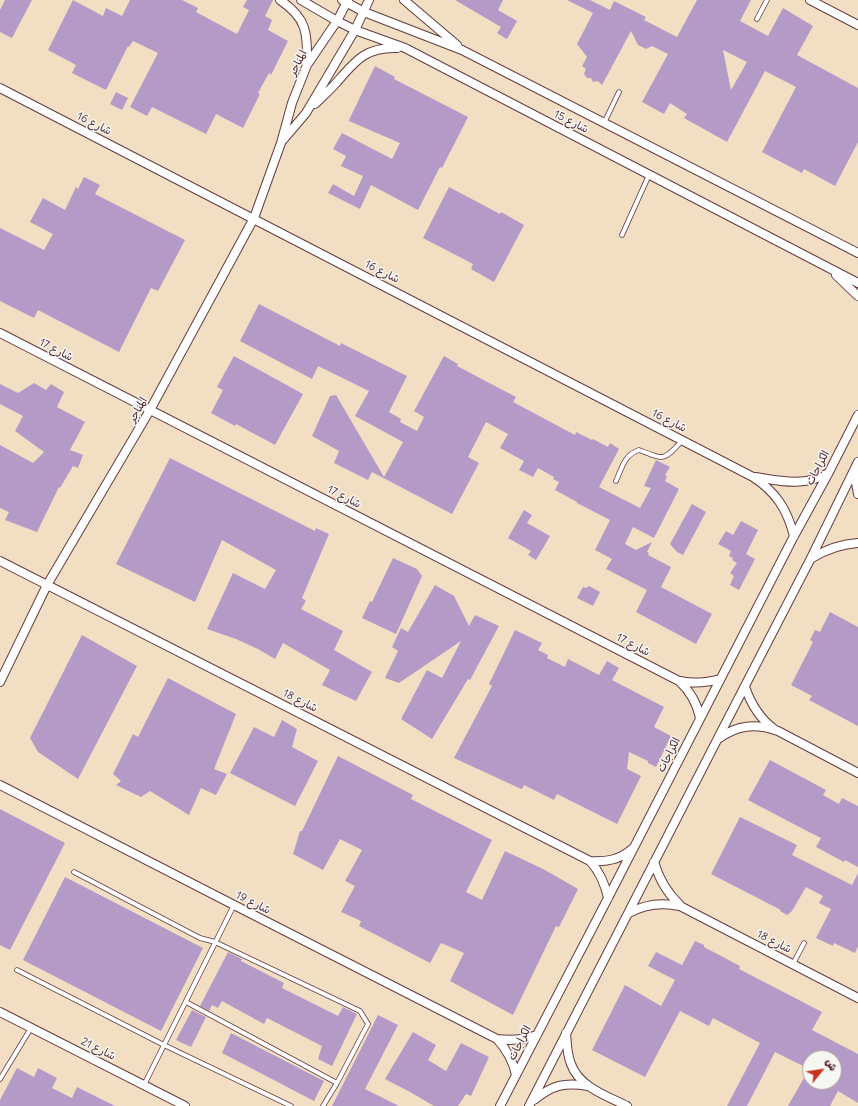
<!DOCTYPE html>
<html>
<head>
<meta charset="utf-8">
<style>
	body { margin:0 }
	#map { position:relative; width:858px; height:1106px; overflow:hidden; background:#f2dfc3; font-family:Delius,"Playpen Sans Arabic",sans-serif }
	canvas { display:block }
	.north { position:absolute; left:802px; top:1050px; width:40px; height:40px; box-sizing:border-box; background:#f6f6f2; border:1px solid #b1a0a2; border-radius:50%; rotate:60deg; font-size:11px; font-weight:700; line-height:16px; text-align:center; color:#4a1f2b }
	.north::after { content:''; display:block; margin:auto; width:14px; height:18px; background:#c8321e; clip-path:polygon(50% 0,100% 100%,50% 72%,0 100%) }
</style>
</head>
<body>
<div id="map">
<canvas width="858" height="1106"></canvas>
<div class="north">ش</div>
</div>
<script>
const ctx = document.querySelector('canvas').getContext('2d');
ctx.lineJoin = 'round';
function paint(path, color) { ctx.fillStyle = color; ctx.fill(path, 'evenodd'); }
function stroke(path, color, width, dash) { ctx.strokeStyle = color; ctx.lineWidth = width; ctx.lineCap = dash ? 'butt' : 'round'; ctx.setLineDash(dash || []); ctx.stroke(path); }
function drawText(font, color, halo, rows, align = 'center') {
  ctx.font = font + ' Delius,"Playpen Sans Arabic",sans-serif'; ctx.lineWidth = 3; ctx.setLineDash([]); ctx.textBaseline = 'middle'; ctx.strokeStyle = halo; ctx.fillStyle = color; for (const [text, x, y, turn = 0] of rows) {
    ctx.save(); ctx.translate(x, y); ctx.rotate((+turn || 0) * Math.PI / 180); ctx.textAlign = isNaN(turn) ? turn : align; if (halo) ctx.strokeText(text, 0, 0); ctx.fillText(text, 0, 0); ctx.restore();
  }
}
paint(new Path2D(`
	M5 0H32L12 38 0 32V10Z
	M73 0 103 16 106 8 122 16 130 0H182L198 8 196 12 237 34 249 10 243 7 247 0H273L265 16 272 20 268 30 288 41 271 75 269 73 258 93 260 94 243 128 216 114 206 134 152 107 147 116 130 107 158 53 133 41 129 47 128 46 106 90 72 73 76 65 48 50Z
	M455 0H503L498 10 517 21 507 39 497 33 501 27Z
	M567 0H590L610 10 614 1 646 17 644 20 677 37 697 0H751L740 21 768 36 783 8 813 26 797 55 858 88V142L835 186 804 169 802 173 762 152 796 87 765 71 727 142 684 118 687 114 670 103 664 114 642 102 668 54 652 46 646 49 638 45 631 31 602 85 598 81 593 82 591 78H587L584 74 586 69 582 66 587 57 577 44 593 13ZM723 50 747 62 731 90Z
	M375 66 395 77 394 79 468 117 442 168 440 167 418 210 371 185 360 209 328 193 333 184 354 196 363 176 341 166 346 156 333 149 342 133 392 159 400 143 349 121V120Z
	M116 92 128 98 122 110 110 104Z
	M84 177 100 185 95 194 185 240 158 291 151 288 119 352 38 310 34 318 0 301V228L44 250 53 234 30 222 43 198 65 210 76 187 78 189Z
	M449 187 500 214 501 212 524 225 494 282 471 269 473 264 423 238Z
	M259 304 340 346 341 343 407 376 389 412 401 419 400 422 417 431 424 417 414 411 444 356 458 364 457 366 516 397 513 402 575 435 576 432 592 440 593 439 608 447 610 443 619 449 599 487 640 508 651 488 644 486 656 460 670 467 665 475 667 476 665 481 679 489 654 538 633 527 625 544 636 550 652 542 647 552 649 553 648 555 671 567 661 587 712 614 696 644 636 612 647 590 606 569 612 559 595 550 610 520 577 503V502L555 490 559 482 553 479 554 477 538 468 533 477 519 470 524 461 500 448 508 434 486 422 468 457 479 463 452 514 372 472 368 480 334 463 339 451 312 436 330 396 336 395 384 477 403 442 355 416 369 391 318 366 312 379 240 341Z
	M234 356 303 394 275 445 236 424 235 426 211 413 223 390 217 387Z
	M34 383 46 390 51 384 64 392 57 407 85 422 70 450 83 455 78 468 73 466 60 488 59 487 37 532 5 520 9 512 0 508V445L33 463 44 452 15 431 23 416 0 404V384L18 393Z
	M170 458 315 531 316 528 329 534 302 598 306 601 301 609 343 631 334 650 372 672 356 701 322 685 330 670 283 643 275 659 258 649 236 639 207 629 233 573 265 589 276 570 222 540 195 602 116 564Z
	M692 504 706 512 683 555 677 552 670 544Z
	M524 510 532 515 527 523 550 536 536 560 528 555 531 551 508 538Z
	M741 521 758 530 746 554 755 559 739 590 730 585 734 576 730 573 737 563 732 560 733 558 729 556 731 551 718 544 726 531 733 535Z
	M393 558 417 569 422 576 396 634 362 618 370 601 372 602Z
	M435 585 454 596 469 626 475 615 499 626 470 680 468 679 432 739 401 719 427 670 442 678 461 641 399 683 385 678 398 651 392 647 401 628 408 632Z
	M589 586 600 592 593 606 577 598 583 587 586 588Z
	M830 612 858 627V726L809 700 812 696 791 685 813 642 810 640 815 630 820 632Z
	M515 630 542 643 538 650 548 655 547 658 565 667 568 659 599 675 607 661 619 668 612 680 664 707 654 727 671 736 656 767 648 763V761L629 752 627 769 641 776 617 824 557 794 554 800 524 785 522 789 519 788 454 758 492 686 489 684Z
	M82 635 137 666 78 779 38 752 30 738Z
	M168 678 236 714 214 769 227 774 216 795 201 788 189 815 150 791 141 797 116 785 121 781 113 774 133 734 138 737Z
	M282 720 297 729 292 747 318 761 295 806 230 773 254 727 274 737Z
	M338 756 413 795 411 799 492 840 466 892 482 900 505 851 545 870 578 889 559 927 556 926 513 1015 450 981 464 953 441 943 430 963 359 926 361 921 341 912 355 886 345 881 362 850 340 839 323 870 293 854 300 831H302Z
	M770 760 826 790 823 795 839 804 842 798 858 806V867L845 860 844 862 816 847 821 838 805 830 748 800Z
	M0 809 65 843 10 950 0 945Z
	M740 817 797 845 792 855 852 885 858 873V946L855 953 834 943 833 946 816 938 831 909 819 903 823 896 806 887 792 911 787 915 780 911 781 910 711 874Z
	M65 877 203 948 161 1031 23 960Z
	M695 941 704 945V947L740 966 739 969 822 1012 812 1030 858 1054V1103L838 1091 830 1106H788L809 1069 775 1052 747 1106H727L760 1043 713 1018 709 1026 680 1011 645 1077 592 1050 625 985 661 1006 675 980 648 966 656 952 682 965ZM810 1058H834V1082H810Z
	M228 952 242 959 241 961 284 983 282 988 338 1016 343 1007 357 1014 332 1066 318 1059 322 1046 267 1018 264 1024 222 1001 218 1008 212 1005 209 1011 200 1006Z
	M192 1010 206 1017 191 1047 176 1040Z
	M378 1015 398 1025 365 1089 399 1106H332Z
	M413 1032 436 1045 428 1060 446 1071 461 1043 489 1057 471 1096 466 1094 458 1106H434L410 1092 385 1079Z
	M231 1033 324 1081 314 1101 222 1053Z
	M17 1068 34 1077 38 1068 57 1078 52 1088 72 1098 77 1087 115 1106H0V1100Z`), '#b49ac7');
const service = new Path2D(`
	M757 19 767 0
	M604 123 619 92
	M622 235 649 175
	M616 481C622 468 624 455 639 450 665 460 663 461 682 441
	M74 872 200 938 215 942 360 1011 368 1024 337 1083 323 1106
	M793 964 804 943
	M17 970 164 1045 291 1106
	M186 1002 337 1083
	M0 1079 31 1028
	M144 1085 234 905`);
const minor = new Path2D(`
	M280 0C308 19 307 33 307 65
	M301 0 337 21 355 30 405 48 858 283
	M342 0 364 12 462 50 858 253
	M404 0 457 45
	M810 0 858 25
	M0 88 753 477C776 492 787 509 794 536
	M315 104C322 97 330 90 337 82 356 60 366 47 397 48
	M283 140 306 113 355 30 369 0
	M836 275 858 296
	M0 333 679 681C690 691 697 703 700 718
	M856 469V483L858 494
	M756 477C780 481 806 487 828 473
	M812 558C827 549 841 544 858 543
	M0 561 590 861C600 872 605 884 608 898
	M680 681C694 684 706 683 720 679
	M0 682 47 585 150 410 254 218 281 143 292 103 307 65 337 21 348 0
	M745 687C751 704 759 718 774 729
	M718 739C737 725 755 723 778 731L858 773
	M0 785 234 905 497 1039C511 1041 523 1040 537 1035
	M590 861C606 862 620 860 632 849
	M654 862C659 879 667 893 680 905
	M629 913C645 904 661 902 680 906L858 998
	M0 1012 185 1106
	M566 1033C567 1044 567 1055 571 1064 579 1087 607 1096 627 1106
	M497 1039C507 1050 513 1060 516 1075
	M534 1100C552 1085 565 1082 588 1086
	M500 1106 608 898 794 536 829 472 858 415
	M529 1106 717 740 811 558 858 462`);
stroke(service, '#633c42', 5.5);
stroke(minor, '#633c42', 10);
stroke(service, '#fff', 4);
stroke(minor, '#fff', 8);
drawText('11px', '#4a1f2b', '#f6f6f2', [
	["المناجر",298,63,-63],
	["شارع 15",571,122,27],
	["شارع 16",94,124,27],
	["شارع 16",382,272,27],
	["شارع 17",56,350,27],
	["المناجر",138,410,-60],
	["شارع 16",669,421,27],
	["الكراجات",818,468,-62],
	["شارع 17",344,497,27],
	["شارع 17",633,645,27],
	["شارع 18",300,701,27],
	["الكراجات",669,755,-63],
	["شارع 19",253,903,27],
	["شارع 18",774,942,27],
	["الكراجات",520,1043,-63],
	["شارع 21",98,1049,27]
]);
</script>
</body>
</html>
